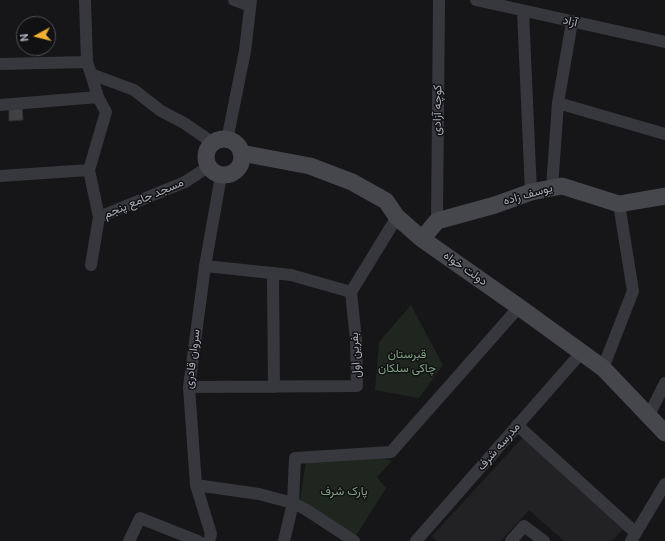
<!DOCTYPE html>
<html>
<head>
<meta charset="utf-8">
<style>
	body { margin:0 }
	#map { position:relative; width:665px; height:541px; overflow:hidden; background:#161618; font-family:Roboto,sans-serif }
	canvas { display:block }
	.north { position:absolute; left:16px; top:16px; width:40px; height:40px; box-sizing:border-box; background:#111113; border:1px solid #4d4f55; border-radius:50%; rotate:263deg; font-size:11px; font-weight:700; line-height:16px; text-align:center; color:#a8adb8 }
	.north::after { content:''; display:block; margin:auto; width:14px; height:18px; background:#f2b134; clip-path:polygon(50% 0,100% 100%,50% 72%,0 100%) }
</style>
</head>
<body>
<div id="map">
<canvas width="665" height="541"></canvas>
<div class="north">N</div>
</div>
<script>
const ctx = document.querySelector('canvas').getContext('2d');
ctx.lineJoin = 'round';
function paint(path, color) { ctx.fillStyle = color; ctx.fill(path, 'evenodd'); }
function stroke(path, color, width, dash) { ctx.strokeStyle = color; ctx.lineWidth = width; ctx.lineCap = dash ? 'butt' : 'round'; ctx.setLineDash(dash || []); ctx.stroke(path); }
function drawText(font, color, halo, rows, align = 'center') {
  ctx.font = font + ' Roboto,Vazirmatn,sans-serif'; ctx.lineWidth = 3; ctx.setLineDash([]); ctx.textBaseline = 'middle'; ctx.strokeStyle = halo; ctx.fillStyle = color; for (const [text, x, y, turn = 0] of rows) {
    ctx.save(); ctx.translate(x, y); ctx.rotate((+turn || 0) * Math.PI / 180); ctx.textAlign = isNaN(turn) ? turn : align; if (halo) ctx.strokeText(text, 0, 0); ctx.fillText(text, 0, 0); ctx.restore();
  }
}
paint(new Path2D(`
	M523 437 623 529 612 541H564L529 510 501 541H437L432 536Z`), '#222225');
paint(new Path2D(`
	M411 305 443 365 419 398 375 390 379 342Z
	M383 457 392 461 377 477 386 488 356 536 299 506 306 462Z`), '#1e261f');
const building = new Path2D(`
	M22 107 23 120 9 121V109Z`);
paint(building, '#404145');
stroke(building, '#303034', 1);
stroke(new Path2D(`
	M85 0 87 62
	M234 0 250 6
	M476 0 665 42
	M523 11 531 192
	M0 64 87 62 91 74
	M558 103 665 134
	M0 105 98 97
	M227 140 245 51 251 0
	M89 170 106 112 98 97 91 74 134 90 161 111 184 123 213 143
	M0 176 89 170 99 217
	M552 188 558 103 572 22
	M437 221 439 0
	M91 265 99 217 185 182 208 167
	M205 266 291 275 351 292
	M273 273 274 387
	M603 368 633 291 619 204
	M189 387 357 386 356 340 351 292 397 217
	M649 415 665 383
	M517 425 636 533
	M196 485 259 494 293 503 305 509 354 541
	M129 541 140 518 198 541
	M209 541 211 534 196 485 189 387 205 266 221 176
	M284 541 293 503 295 458 391 452 519 307
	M416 541 581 353
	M511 541 524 526 544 541
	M631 541 665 484`), '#37383d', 12);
stroke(new Path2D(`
	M206 157a18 18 0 1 1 36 0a18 18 0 1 1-36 0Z
	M241 153 310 166 352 182 386 201 397 217 422 239 519 307 603 368 665 433
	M422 239 437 221 495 205 531 192 562 186 619 204 665 196`), '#45474d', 17);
drawText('12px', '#a8adb8', '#111113', [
	["آزاد",570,22,13],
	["کوچه آزادی",438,110,-89],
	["یوسف زاده",528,195,-16],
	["مسجد جامع پنجم",144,199,-23],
	["دولت خواه",465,269,35],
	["بفرین اول",356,355,-93],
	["سروان قادری",193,359,-83],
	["مدرسه شرف",499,447,-49]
]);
drawText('12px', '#7fa381', '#111113', [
	["قبرستان",407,355],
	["چاکی سلکان",407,369],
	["پارک شرف",344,492]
]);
</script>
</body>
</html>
